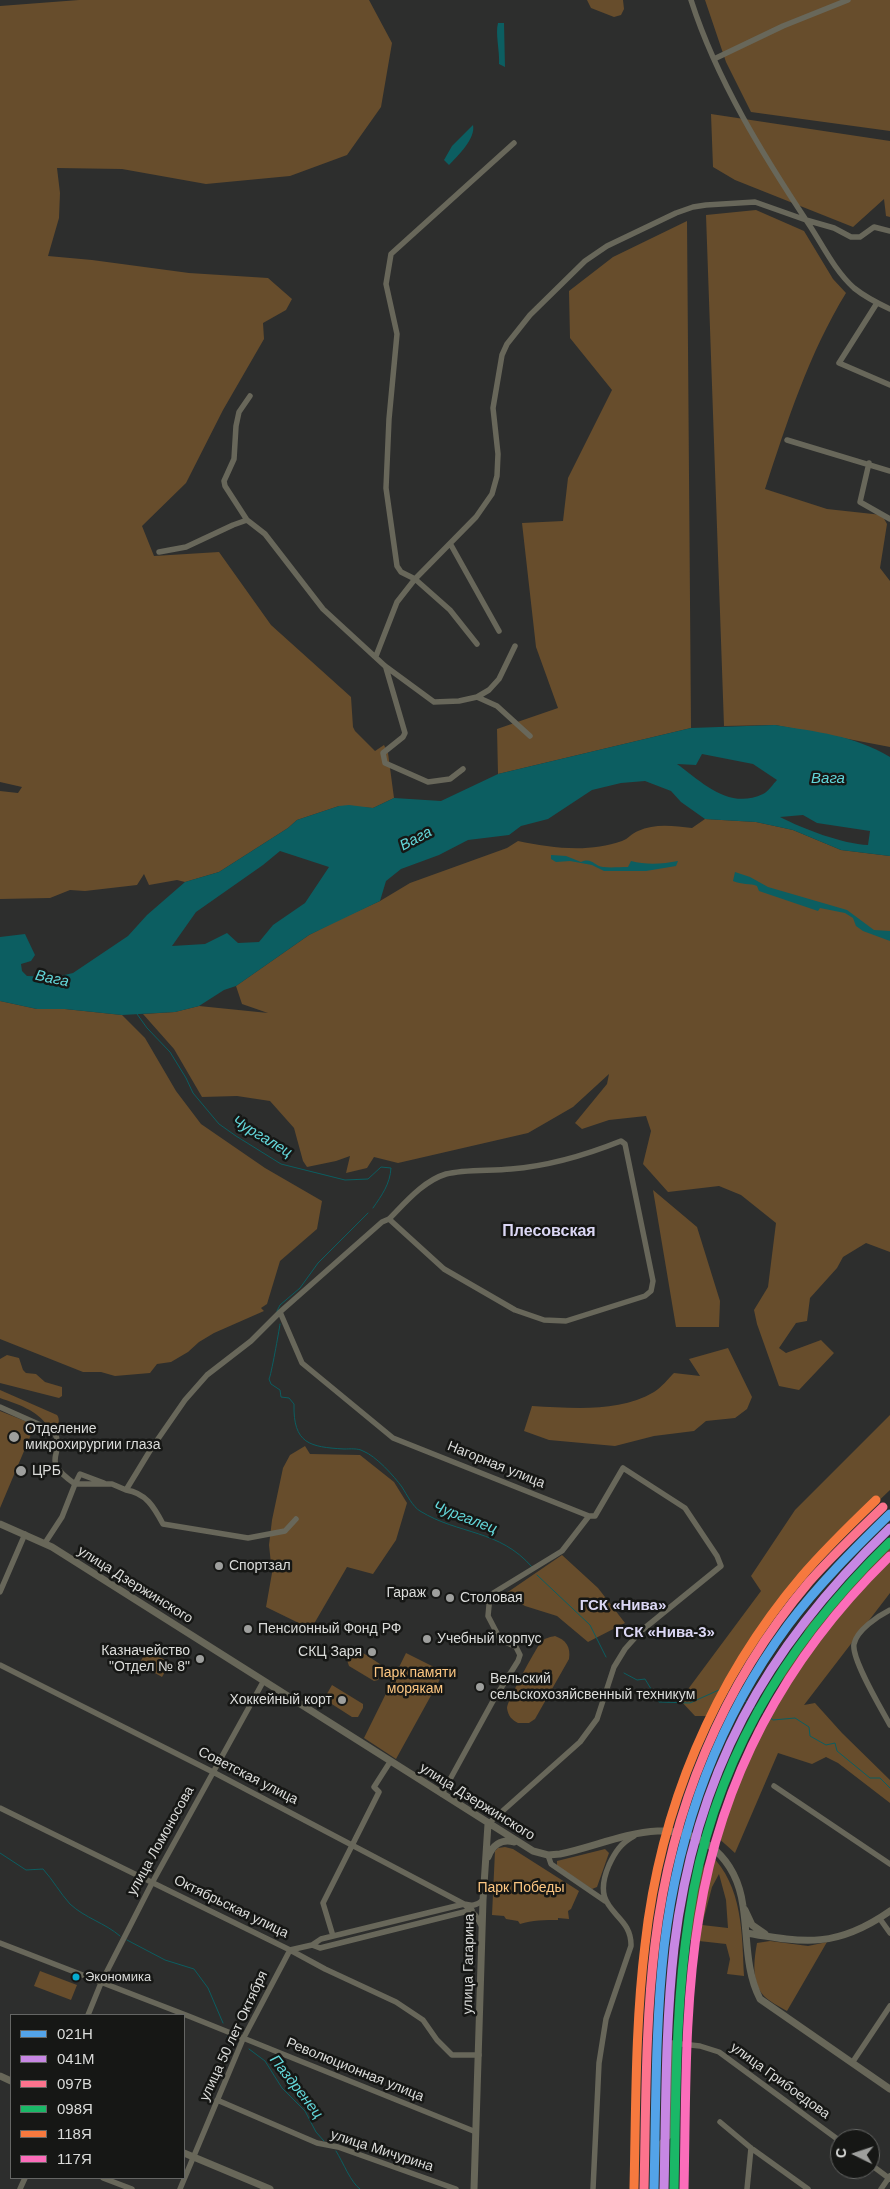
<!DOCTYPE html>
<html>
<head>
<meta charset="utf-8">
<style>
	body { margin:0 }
	#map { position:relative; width:890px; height:2189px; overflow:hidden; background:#2d2e2d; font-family:Helvetica,sans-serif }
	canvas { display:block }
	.legend { position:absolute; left:10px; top:2014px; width:175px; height:165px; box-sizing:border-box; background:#161715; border:1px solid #656664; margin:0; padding:6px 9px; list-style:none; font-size:15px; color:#dbdcda }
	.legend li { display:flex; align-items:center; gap:10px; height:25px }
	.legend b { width:25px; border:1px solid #656664 }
	.north { position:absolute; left:830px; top:2129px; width:50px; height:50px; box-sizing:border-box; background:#161715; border:1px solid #656664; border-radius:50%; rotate:274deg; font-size:14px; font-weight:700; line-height:20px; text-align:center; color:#dbdcda }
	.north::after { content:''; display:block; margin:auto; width:18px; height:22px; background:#9e9f9d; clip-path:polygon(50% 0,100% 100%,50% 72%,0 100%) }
</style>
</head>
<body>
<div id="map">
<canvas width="890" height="2189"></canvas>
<ul class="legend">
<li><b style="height:6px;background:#53a3e8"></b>021Н</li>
<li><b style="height:6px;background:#c787e3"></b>041М</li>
<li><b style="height:6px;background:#fc738d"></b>097В</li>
<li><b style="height:6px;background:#1ab867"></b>098Я</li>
<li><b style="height:6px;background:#f6793e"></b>118Я</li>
<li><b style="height:6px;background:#fb6dba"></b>117Я</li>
</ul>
<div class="north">С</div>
</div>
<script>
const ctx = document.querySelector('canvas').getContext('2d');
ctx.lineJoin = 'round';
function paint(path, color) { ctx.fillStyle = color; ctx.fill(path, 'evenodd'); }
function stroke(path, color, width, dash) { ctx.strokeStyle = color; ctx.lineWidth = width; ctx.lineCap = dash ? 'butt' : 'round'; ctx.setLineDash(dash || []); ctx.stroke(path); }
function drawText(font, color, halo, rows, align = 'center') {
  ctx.font = font + ' Helvetica,sans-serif'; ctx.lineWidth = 5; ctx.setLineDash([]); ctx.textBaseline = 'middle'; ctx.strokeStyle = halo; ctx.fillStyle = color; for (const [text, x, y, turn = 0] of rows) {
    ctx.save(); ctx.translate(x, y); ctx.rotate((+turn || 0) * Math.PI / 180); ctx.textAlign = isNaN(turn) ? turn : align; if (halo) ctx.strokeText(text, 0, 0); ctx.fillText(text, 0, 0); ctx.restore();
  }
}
paint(new Path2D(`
	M79 0H369L392 43 381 107 347 155 290 176 206 184 122 169 57 168 60 193 59 218 48 256 92 260 189 273 268 278 292 299 286 310 263 323 264 339 223 410 186 483 142 526 154 556 219 552 271 625 351 697 353 727 355 731 375 751 384 745 388 753 394 798 373 808 339 806 297 820 288 828 219 872 185 882 177 880 149 885 144 874 137 885 85 891 70 890 50 898 0 899V791L18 793 22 787 0 782V6Z
	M587 0H623L624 9 621 15 614 17 591 8Z
	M705 0H890V131L751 112 726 62Z
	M711 114 890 141V217L886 216 884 199 853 227 735 180 713 167Z
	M756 210 804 231 833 279 846 293C809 353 787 422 765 489L827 509 882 515 887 524 880 568 890 581V747L775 725 724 726 706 215Z
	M687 221 691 728 498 774 497 729 558 708 536 647 522 523 563 521 568 478 612 390 570 338 569 291 613 257Z
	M705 819 756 822 793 830 841 850 890 856V1252L866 1243 843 1257 837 1268 810 1298 807 1321 796 1323 779 1348 786 1353 821 1340 834 1353 799 1390 779 1386 757 1324 754 1310 768 1287 776 1223 741 1195 719 1186 668 1192 643 1164 651 1131 646 1116 609 1120 582 1129 575 1123 607 1084 609 1074 573 1107 528 1133 398 1163 374 1157 367 1168 346 1173 350 1156 336 1161 307 1167 303 1161 294 1128 270 1101 237 1096 202 1097 174 1049 143 1014 175 1012 199 1006 268 1013 242 1004 236 986 309 935 338 920 380 901 410 883 507 848 518 841C551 848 589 853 622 841 628 839 632 833 638 831 655 823 674 826 692 828Z
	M0 1001 37 1009H65L122 1015 145 1038 176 1091 201 1124 265 1168 322 1201 317 1229 280 1261 267 1304 261 1308 264 1311 214 1333 199 1342 188 1352 171 1362 157 1364 150 1373 115 1376 101 1372H83L0 1339Z
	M653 1190 697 1227 720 1301 719 1327H676Z
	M728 1348 752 1397 747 1409 735 1418 706 1421 694 1431 654 1436 615 1446 549 1440 524 1431 532 1406C572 1408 618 1413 654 1392 662 1387 668 1379 674 1373L700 1376 689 1359Z
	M7 1355 19 1358 23 1370 26 1373 36 1374 45 1382 62 1387V1396L59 1398 0 1383V1359Z
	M0 1390 57 1415C60 1419 59 1425 56 1429L48 1427C38 1410 17 1404 0 1398Z
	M0 1411 35 1425 0 1508Z
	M890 1415V1490L847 1531 786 1601 710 1716H695L680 1700 761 1591 751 1576 795 1510Z
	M305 1446 310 1454 360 1455 394 1482 407 1503 396 1540 373 1574 347 1567 311 1629 266 1607 272 1573 269 1545 272 1520 283 1468 290 1455Z
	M890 1542V1593L804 1705 815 1703 842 1733 890 1780V1803L838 1763 826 1757 812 1764 778 1753 735 1853 715 1835 755 1728 765 1718 807 1626Z
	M562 1555 598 1588 625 1623 588 1642 557 1616 525 1606 505 1594Z
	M555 1636C566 1640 571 1647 569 1659L535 1719 529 1723H518C512 1720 508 1716 507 1708 507 1701 535 1650 541 1642 545 1638 550 1637 555 1636Z
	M357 1649 383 1666 384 1670 378 1680 374 1681 349 1666 347 1660 352 1651Z
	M147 1650 165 1660 161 1667 166 1670 162 1677 139 1664Z
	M406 1653 444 1672 396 1759 364 1738Z
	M332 1685 363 1704V1708L358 1717H352L324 1699Z
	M505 1847 513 1849 579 1891 571 1909 568 1911 569 1919 558 1918V1920C545 1920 532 1920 520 1924L518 1921 506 1919 504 1916 492 1915 495 1851 498 1848Z
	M605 1849 609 1853 597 1887 592 1889 557 1866V1861Z
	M710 1854C743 1886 742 1934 744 1976L727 1974 730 1959 726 1944 690 1940 689 1908 700 1874ZM719 1874 726 1900 728 1928 702 1925 712 1887Z
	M770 1941 808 1946 827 1942 787 2011C780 2007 770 2002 764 1996 751 1982 754 1960 757 1943Z
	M40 1971 77 1985 71 2000 34 1986Z`), '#674d2c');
paint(new Path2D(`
	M498 23H504L505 67 499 64C500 52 495 33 498 23Z
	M473 125C476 138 458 156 449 165L444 160 452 146Z
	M775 725C817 732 853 735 890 757V856L841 850 793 830 756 822 705 819 681 802 671 791 645 781 621 783 592 790 548 819 521 826 509 835 468 840 439 855 401 869 386 881 380 901 309 935 236 986 224 990 199 1006 175 1012 122 1015 65 1009H37L0 1001V937L25 934 35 955 31 961 21 964 22 971 27 976 56 977 73 973 128 936 147 915 185 882 219 872 288 828 297 820 339 806 349 805 373 808 394 798 441 801 498 774 691 728ZM702 754 753 764 777 780C773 784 768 792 763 794 729 810 703 783 677 764L696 765ZM803 815 817 823 870 831 868 845C843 844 803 829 780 817ZM280 851 329 867 305 903 273 925 259 942 238 943 227 933 205 944 172 946 196 912 263 865Z
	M551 855 566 856 581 862C592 857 594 866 603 867 611 868 620 867 628 867L631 861C646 865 663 864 678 861L676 866 646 871H604L592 865 570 861 556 862 551 859Z
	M735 872 750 877 768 887 847 910 874 930 890 931V941L863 931 856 926 853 918 845 913 820 908 818 911 759 891 757 886C750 883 742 885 733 881Z`), '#0c5e61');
stroke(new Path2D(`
	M137 1014 147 1028 170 1052 186 1078 193 1093 219 1124 236 1136 281 1164 345 1180 368 1179 381 1167 391 1168C390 1184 382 1195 373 1208
	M277 1311 280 1305 300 1288 318 1263 368 1213
	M280 1324C279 1331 271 1376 269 1379L271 1384 280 1390 281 1397 289 1398 294 1404C293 1444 310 1447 344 1449 350 1449 358 1448 363 1451 376 1456 394 1476 402 1487 407 1495 413 1507 420 1511 459 1535 499 1529 532 1567
	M537 1575 590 1625 606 1657
	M624 1673 637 1680 645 1679 659 1702 690 1703 721 1689 747 1702 773 1720 795 1718 809 1727 810 1736 826 1745 835 1743 837 1751 870 1778H880L890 1788
	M0 1853 26 1870 43 1869C53 1880 60 1893 70 1904 85 1918 105 1923 120 1936
	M127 1940 165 1960 194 1969 208 1988 223 2023
	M227 2037 236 2044
	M249 2049 265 2061 282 2088 305 2111 316 2132 324 2141
	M336 2151C343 2162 351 2183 360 2189`), '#0c5e61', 1);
stroke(new Path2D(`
	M691 0C717 81 763 155 810 226 823 246 835 271 854 288 864 296 877 303 890 309
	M714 59 783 26 848 0
	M877 303 839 363 890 385
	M250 396 239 412 236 426 234 459 224 481 225 486 247 520 265 534 323 609 385 666 434 702 459 701 477 697 489 690 499 679 515 646
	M787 440 890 471
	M869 463 860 502 890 519
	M451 545 499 631
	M159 552 186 547 233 525 247 520
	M477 644 450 610 415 579 476 517 492 494 497 476 498 454 493 408 502 355 507 344 530 315 585 261 607 246 676 213 693 207 706 205 755 202 806 220 834 228 851 237H860L874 227 890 231
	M376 656 397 602 415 579 401 572 397 566 386 488 389 419 397 334 386 284 391 254 514 143
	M386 668 405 733 403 737 383 753 385 763 428 782 450 779 463 769
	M477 697 497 706 530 736
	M389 1219C405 1203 423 1181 446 1174 464 1169 491 1171 511 1169 549 1166 586 1155 621 1141L625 1144 653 1281 651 1291 645 1296 566 1321 544 1320 515 1310 444 1269 389 1219 382 1222 280 1312 302 1363 393 1438 589 1516
	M0 1407 54 1431C67 1458 37 1457 75 1484L80 1474 104 1483
	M126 1490C146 1493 154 1507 163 1524L248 1538 285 1531 296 1519
	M45 1543 62 1517 75 1484H112L126 1490 151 1449 185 1400 207 1375 251 1341 280 1312
	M0 1592 25 1534
	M890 1610C878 1616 857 1630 854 1644 851 1659 882 1710 890 1725
	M0 1665 213 1772 464 1904C472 1906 476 1906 483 1900
	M774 1786 890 1864
	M442 1794 493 1701 518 1661 520 1655 516 1647 500 1639 488 1616 490 1595 562 1551 589 1516H595L623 1468 685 1508 717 1556 721 1566 641 1631 625 1649 614 1667 597 1719 580 1742 488 1824
	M0 1808 290 1950 312 1945 321 1939 464 1904 476 1916 482 1927
	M548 1855 551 1864 605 1901
	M880 1919 890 1933
	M333 1936 323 1903 379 1792 374 1787 390 1762
	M0 1943 191 2017 476 2132
	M312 1945 320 1948 472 1910
	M88 2015 101 1983 152 1883 263 1682
	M852 2063 890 2006
	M217 2100 317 2143 338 2147 456 2189
	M720 2122 751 2148 808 2189
	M870 2164 890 2179
	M103 2178 132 2189
	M20 2189 25 2178
	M180 2189 243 2039 290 1950 325 1969 396 2002 423 2020 437 2040 452 2055H479
	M593 2189 599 2063 606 2019 631 1946C632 1910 588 1914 609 1865 615 1852 621 1843 634 1836
	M663 2189 662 2142 669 2136 671 2129 672 2043 700 2046 719 2052 840 2141
	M747 2189 751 2148
	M881 2189 890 2176`), '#68675a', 5.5);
stroke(new Path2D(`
	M0 1524 52 1547 533 1851 548 1855 560 1854C610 1844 669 1810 715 1850 732 1865 740 1884 743 1906 748 1937 745 1970 760 1999L890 2089
	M488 1857C492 1846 501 1838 514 1842
	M745 1910 752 1925 765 1934
	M746 1933C806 1943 837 1948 890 1911
	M0 2076 11 2081
	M184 2153 270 2189
	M474 2189 483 1900 488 1824`), '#686759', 7);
stroke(new Path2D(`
	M654 2189C656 2108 655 2027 664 1947 678 1831 718 1720 788 1625 818 1585 854 1549 890 1514`), '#53a3e8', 9);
stroke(new Path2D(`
	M664 2189C666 2109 665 2028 674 1948 695 1774 765 1648 890 1528`), '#c787e3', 9);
stroke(new Path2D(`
	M644 2189C646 2107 645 2025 655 1944 671 1810 722 1685 809 1582 832 1556 858 1531 883 1507`), '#fc738d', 9);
stroke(new Path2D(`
	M674 2189C676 2098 675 2007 689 1917 711 1767 782 1647 890 1542`), '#1ab867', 9);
stroke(new Path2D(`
	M634 2188C636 2107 635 2026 645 1945 660 1809 713 1681 802 1576 825 1549 851 1524 876 1500`), '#f6793e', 9);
stroke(new Path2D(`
	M684 2189C686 2099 684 2007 699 1917 722 1774 787 1656 890 1556`), '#fb6dba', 9);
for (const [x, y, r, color] of [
	[14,1437,6,"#9e9f9d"],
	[21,1471,6,"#9e9f9d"],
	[219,1566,5,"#9e9f9d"],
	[436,1593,5,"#9e9f9d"],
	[450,1598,5,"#9e9f9d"],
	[248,1629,5,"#9e9f9d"],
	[427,1639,5,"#9e9f9d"],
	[372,1652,5,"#9e9f9d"],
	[200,1659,5,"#9e9f9d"],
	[480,1687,5,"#9e9f9d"],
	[342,1700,5,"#9e9f9d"],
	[76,1977,4.5,"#06acd0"]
]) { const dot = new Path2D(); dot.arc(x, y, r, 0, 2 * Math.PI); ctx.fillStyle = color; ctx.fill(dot); stroke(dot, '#161715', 2); }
drawText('13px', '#dbdcda', '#161715', [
	["Экономика",85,1977]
], 'left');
drawText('14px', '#dbdcda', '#161715', [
	["Отделение",25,1429],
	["микрохирургии глаза",25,1445],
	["ЦРБ",32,1471],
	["Спортзал",229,1566],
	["Гараж",426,1593,"right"],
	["Столовая",460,1598],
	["Пенсионный Фонд РФ",258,1629],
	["Учебный корпус",437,1639],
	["Казначейство",190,1651,"right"],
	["\"Отдел № 8\"",190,1667,"right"],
	["СКЦ Заря",362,1652,"right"],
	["Вельский",490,1679],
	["сельскохозяйсвенный техникум",490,1695],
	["Хоккейный корт",332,1700,"right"]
], 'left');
drawText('14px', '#dbdcda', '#161715', [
	["Нагорная улица",496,1465,22],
	["улица Дзержинского",135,1585,32],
	["Советская улица",248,1776,27],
	["улица Дзержинского",477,1802,32],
	["улица Ломоносова",161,1841,-61],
	["Октябрьская улица",231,1907,26],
	["улица Гагарина",469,1964,-89],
	["улица 50 лет Октября",234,2036,-65],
	["Революционная улица",355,2070,22],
	["улица Грибоедова",780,2081,36],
	["улица Мичурина",382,2151,18]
]);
drawText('14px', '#fcc682', '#161715', [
	["Парк памяти",415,1673],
	["морякам",415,1689],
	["Парк Победы",521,1888]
]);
drawText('italic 15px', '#63d7da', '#161715', [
	["Вага",828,779],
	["Вага",416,839,-28],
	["Вага",52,979,12],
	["Чургалец",262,1137,31],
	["Чургалец",465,1518,21],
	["Паздренец",296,2087,52]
]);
drawText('bold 15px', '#dbd7f4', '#161715', [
	["ГСК «Нива»",623,1606],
	["ГСК «Нива-3»",665,1633]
]);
drawText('bold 16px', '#dbd7f4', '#161715', [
	["Плесовская",549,1232]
]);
</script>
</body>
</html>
